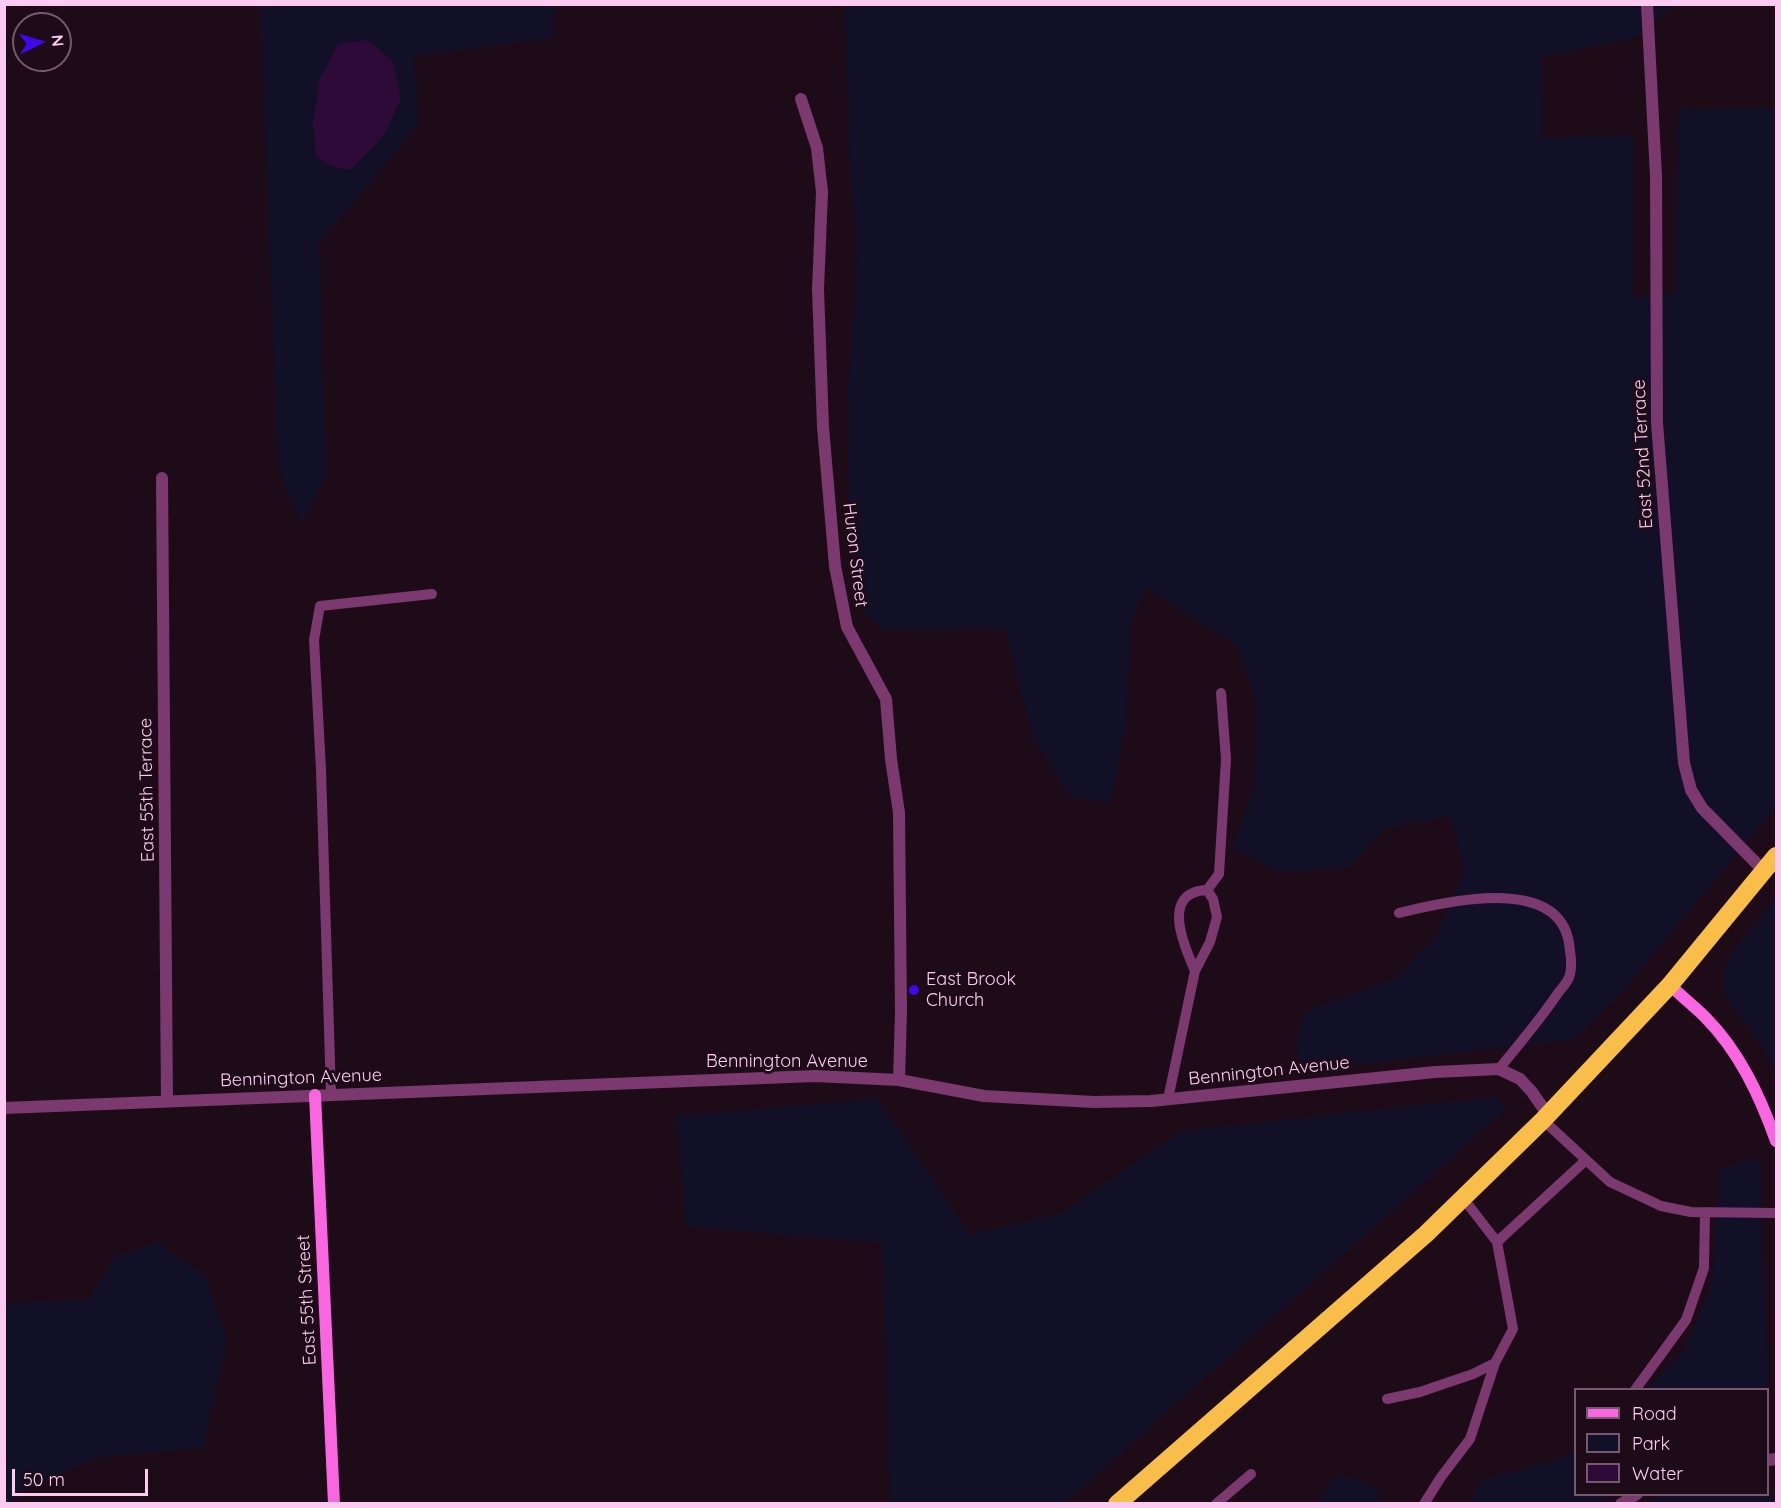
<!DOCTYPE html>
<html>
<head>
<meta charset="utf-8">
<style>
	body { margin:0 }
	#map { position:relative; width:1781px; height:1508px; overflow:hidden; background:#1d0c18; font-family:Quicksand,sans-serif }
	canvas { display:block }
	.frame { position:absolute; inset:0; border:6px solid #fdcbf1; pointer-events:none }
	.legend { position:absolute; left:1574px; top:1388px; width:195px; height:108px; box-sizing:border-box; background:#1d0c18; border:2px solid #77586f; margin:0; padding:8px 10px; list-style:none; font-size:18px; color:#fdcbf1 }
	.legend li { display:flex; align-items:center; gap:12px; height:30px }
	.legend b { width:30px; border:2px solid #77586f }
	.north { position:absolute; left:12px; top:12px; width:60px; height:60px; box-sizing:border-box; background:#1d0c18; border:2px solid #77586f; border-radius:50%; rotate:85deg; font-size:16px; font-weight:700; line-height:24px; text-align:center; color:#fdcbf1 }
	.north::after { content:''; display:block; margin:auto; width:21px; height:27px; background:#3d08ec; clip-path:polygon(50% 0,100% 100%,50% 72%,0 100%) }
	.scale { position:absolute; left:12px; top:1469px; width:136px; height:27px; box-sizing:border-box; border:3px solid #fdcbf1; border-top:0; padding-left:8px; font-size:18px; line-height:21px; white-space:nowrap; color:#fdcbf1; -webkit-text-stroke:4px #1d0c18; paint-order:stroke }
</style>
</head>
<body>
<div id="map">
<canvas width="1781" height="1508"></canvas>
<div class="frame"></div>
<ul class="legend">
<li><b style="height:8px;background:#fa65e2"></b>Road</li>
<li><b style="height:16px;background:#121027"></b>Park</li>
<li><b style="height:16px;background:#2e0a39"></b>Water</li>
</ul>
<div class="north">N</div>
<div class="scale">50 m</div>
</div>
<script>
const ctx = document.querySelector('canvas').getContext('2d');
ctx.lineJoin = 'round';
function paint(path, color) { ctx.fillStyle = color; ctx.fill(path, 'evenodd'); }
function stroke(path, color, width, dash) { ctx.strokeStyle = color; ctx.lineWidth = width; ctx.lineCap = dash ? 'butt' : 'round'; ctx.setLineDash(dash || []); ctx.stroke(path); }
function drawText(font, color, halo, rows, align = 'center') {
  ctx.font = font + ' Quicksand,sans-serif'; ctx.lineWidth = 6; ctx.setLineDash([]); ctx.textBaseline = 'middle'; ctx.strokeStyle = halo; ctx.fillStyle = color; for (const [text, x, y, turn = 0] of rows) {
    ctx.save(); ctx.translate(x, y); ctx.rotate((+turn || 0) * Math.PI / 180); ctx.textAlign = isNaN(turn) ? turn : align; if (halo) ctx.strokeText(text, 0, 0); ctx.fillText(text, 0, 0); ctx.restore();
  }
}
paint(new Path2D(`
	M261 5H555L552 38 414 56 419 123 319 244 326 477 301 524 278 468 261 35Z
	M845 5H1678L1631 39 1541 57 1543 138 1633 135V297L1675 294 1678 109 1776 108V807L1616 999 1575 1039 1304 1071 1295 1047 1305 1012 1396 978 1436 938 1464 872 1451 816 1387 828 1348 868 1279 872 1233 848 1253 792 1257 705 1237 645 1146 588 1131 622 1126 724 1111 803 1070 796 1033 737 1005 628 884 630 864 612 849 562 848 389 857 261 849 146Z
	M1776 898V1075C1767 1050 1750 1030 1734 1009 1726 999 1721 983 1725 970 1733 946 1760 919 1776 898Z
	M1496 1097 1506 1109 1064 1504 890 1503 882 1243 687 1226 676 1116 878 1099 970 1235 1062 1213 1182 1131Z
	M1759 1157 1769 1404V1434L1768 1436V1390H1646L1685 1349 1712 1284 1720 1170Z
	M157 1242 205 1276 227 1340 203 1448 103 1456 31 1485 14 1503H5V1303L90 1299 114 1257Z
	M1575 1449 1576 1494 1612 1495 1598 1503H1471L1479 1481 1561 1459Z
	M1338 1474 1378 1488 1380 1503H1316Z
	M1768 1482 1775 1503H1644L1664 1495 1768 1494Z`), '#121027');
paint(new Path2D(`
	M368 40 393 62 401 99 384 135 351 170 331 166 316 156 313 122 320 79 338 44Z`), '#2e0a39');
stroke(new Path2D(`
	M1207 890 1219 874 1226 759 1221 693
	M1399 913C1443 902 1558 874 1569 943 1570 953 1573 964 1570 974 1569 981 1562 988 1558 993 1540 1020 1519 1044 1499 1069
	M331 1094 321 770 314 640 320 606 432 594
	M1168 1099 1195 971 1210 942 1217 917 1213 899 1207 890C1160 892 1184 946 1195 971
	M1543 1120 1610 1182 1661 1206 1691 1212 1776 1213
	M1497 1242 1586 1160
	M1635 1390 1686 1320 1704 1268 1705 1212
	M1387 1399 1420 1392 1473 1374 1495 1363 1513 1329 1497 1242 1463 1198
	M1216 1504 1251 1474
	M1424 1504 1441 1477 1470 1439 1495 1363`), '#7b396f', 10);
stroke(new Path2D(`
	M1647 4 1656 176 1657 423 1684 763 1691 790 1702 808 1764 871
	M801 99 817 148 822 192 818 289 823 427 835 566 847 627 886 699 891 759 899 813 901 1012 899 1080
	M162 478 167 1101
	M4 1108 815 1076 899 1080 984 1096 1094 1102 1151 1101 1435 1072 1499 1069 1520 1079 1532 1092 1548 1115
	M1768 1460 1776 1459
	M1621 1504 1637 1494`), '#7b396f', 12);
stroke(new Path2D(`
	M1670 985C1681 996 1694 1006 1705 1017 1739 1051 1760 1096 1776 1141
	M315 1095 334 1504`), '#fa65e2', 12);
stroke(new Path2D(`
	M1117 1504 1426 1234 1543 1120 1670 985 1776 856`), '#f9bd4a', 18);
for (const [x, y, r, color] of [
	[914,990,6,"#3d08ec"]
]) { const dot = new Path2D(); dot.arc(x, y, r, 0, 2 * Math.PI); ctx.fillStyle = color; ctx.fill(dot); stroke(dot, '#1d0c18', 2); }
drawText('18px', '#fdcbf1', '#1d0c18', [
	["East 52nd Terrace",1643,454,-93],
	["Huron Street",855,555,83],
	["East 55th Terrace",147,790,-91],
	["Bennington Avenue",787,1062],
	["Bennington Avenue",1269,1071,-6],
	["Bennington Avenue",301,1078,-2],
	["East 55th Street",307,1300,-93]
]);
drawText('18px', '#fdcbf1', '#1d0c18', [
	["East Brook",926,980],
	["Church",926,1001]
], 'left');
</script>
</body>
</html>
